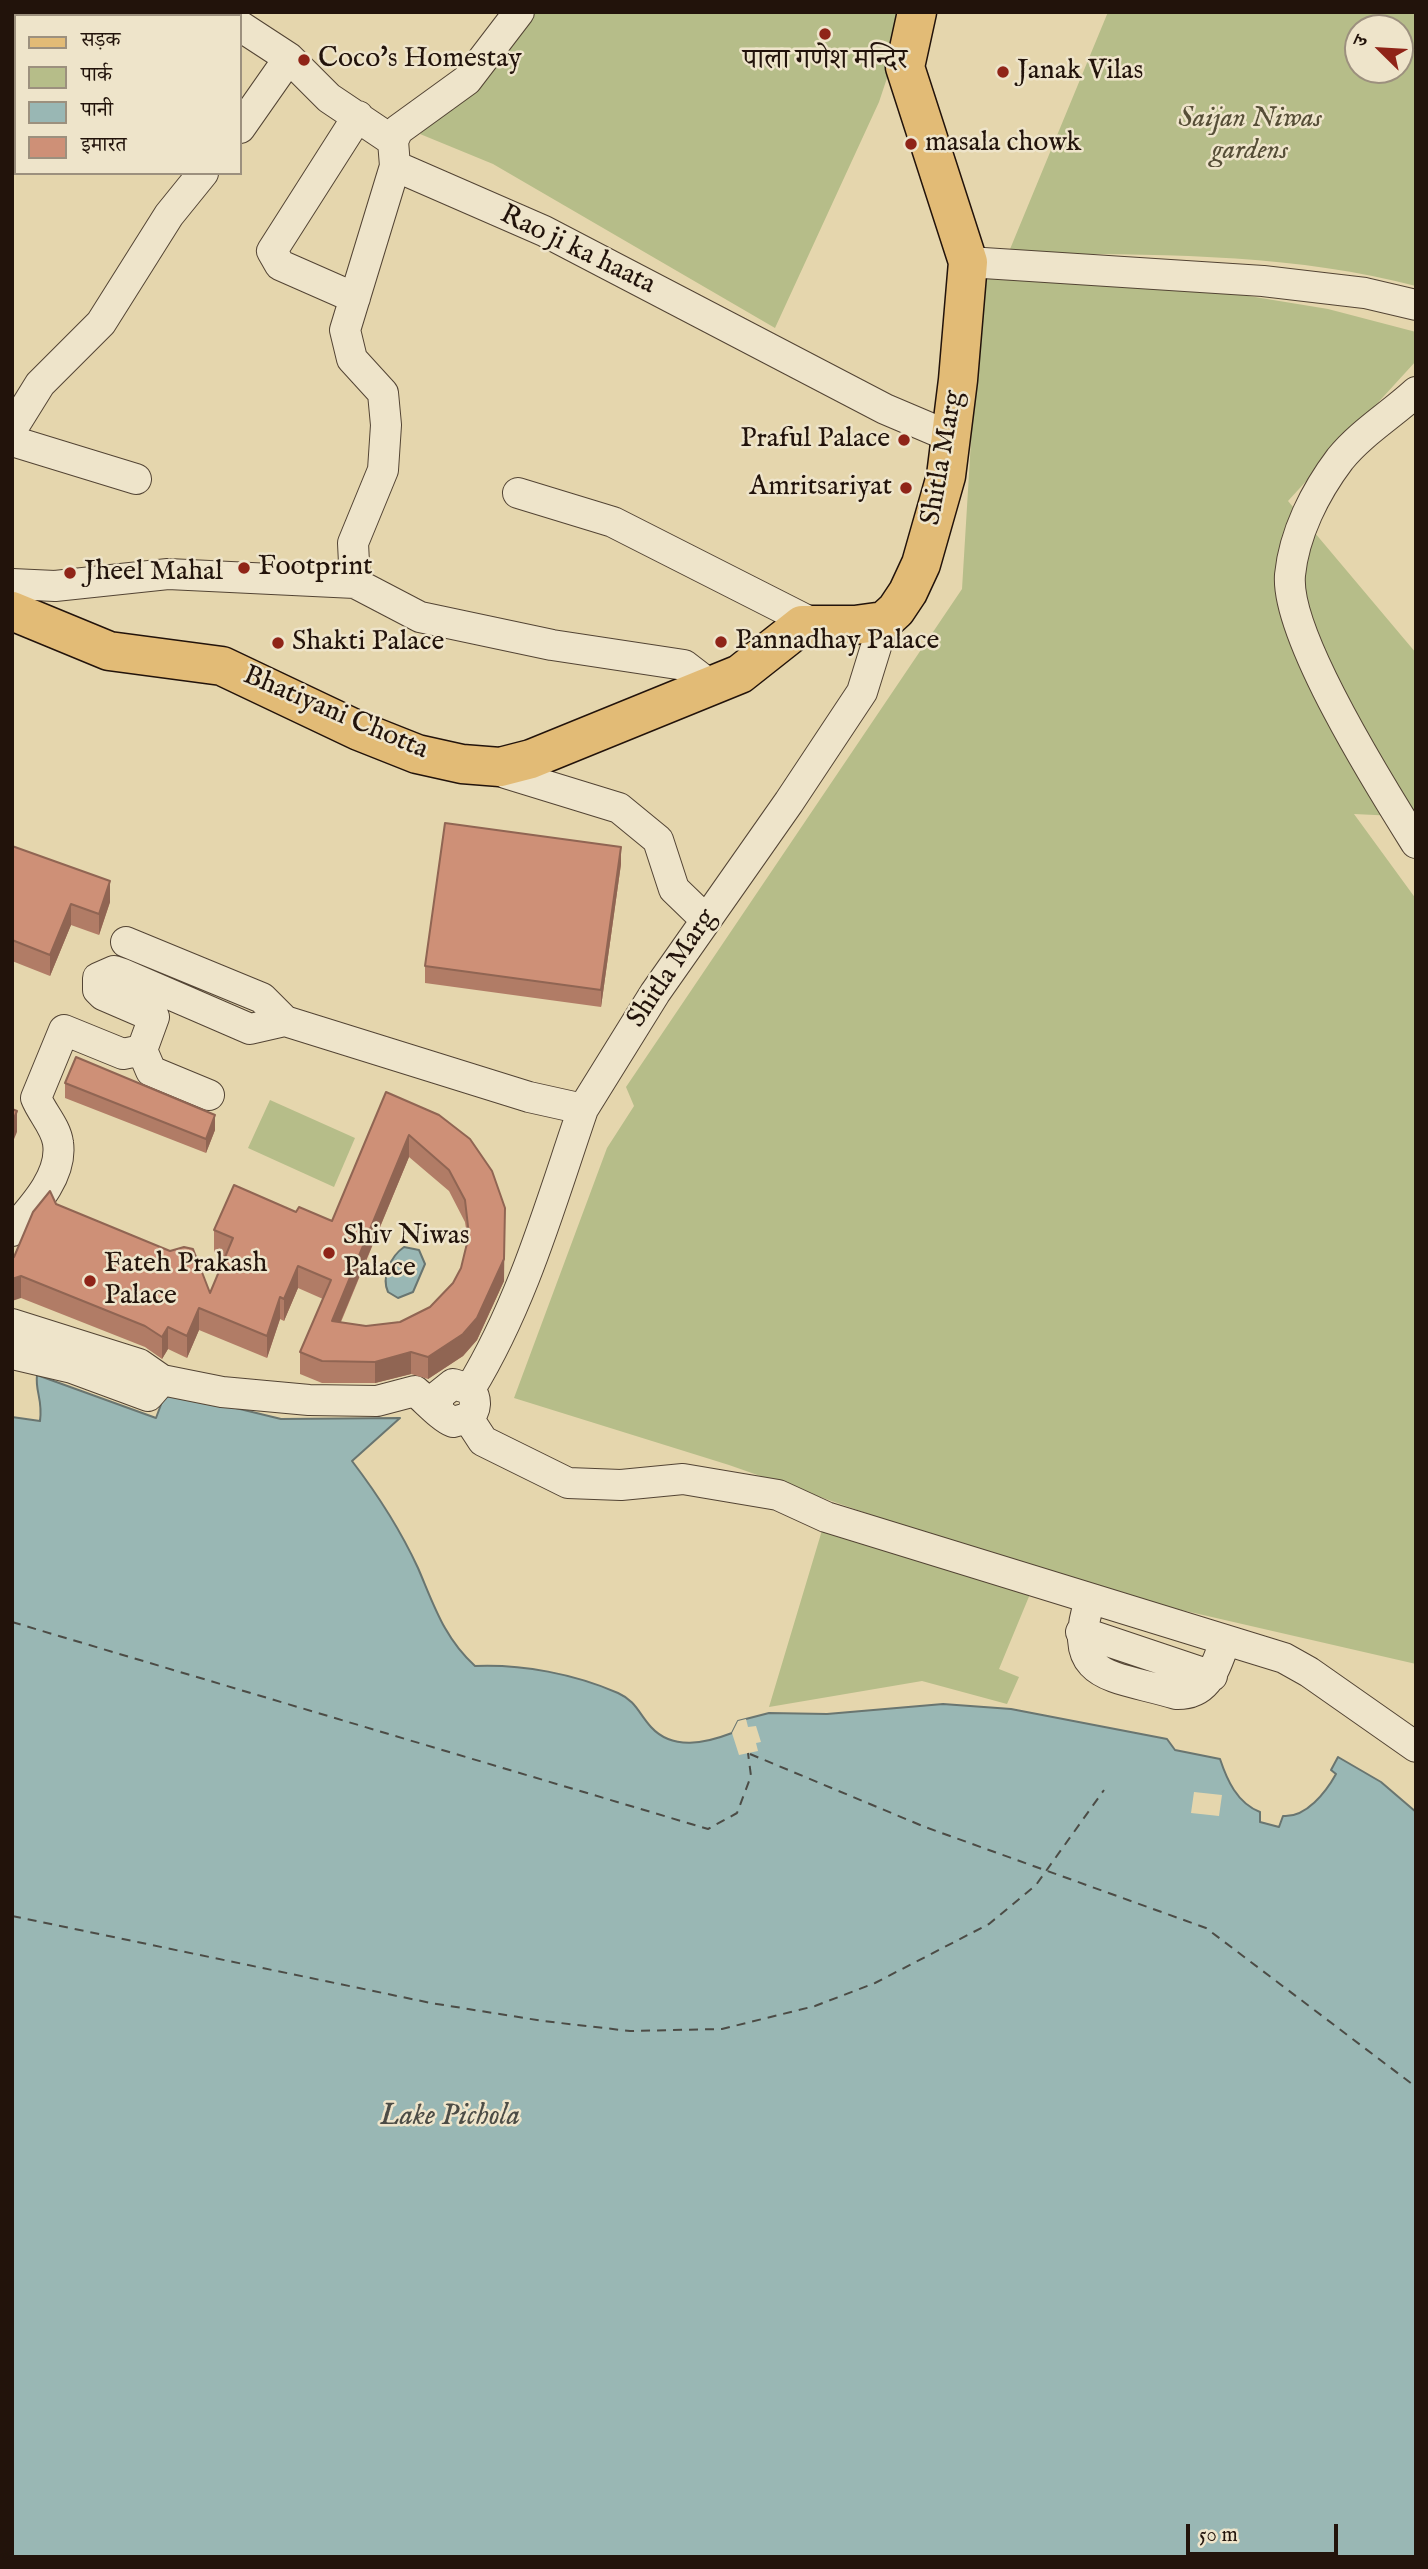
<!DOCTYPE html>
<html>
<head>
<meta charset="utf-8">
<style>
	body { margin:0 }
	#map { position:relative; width:1428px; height:2569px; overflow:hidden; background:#e5d6ad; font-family:"IM FELL English","Noto Serif Devanagari",serif }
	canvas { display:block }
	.frame { position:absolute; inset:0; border:14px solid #22130b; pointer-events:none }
	.legend { position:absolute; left:14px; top:14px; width:228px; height:161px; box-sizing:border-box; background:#eee4ca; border:2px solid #9c907e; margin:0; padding:9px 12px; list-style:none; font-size:21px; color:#22130b }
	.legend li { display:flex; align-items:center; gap:14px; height:35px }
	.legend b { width:35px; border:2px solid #9c907e }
	.north { position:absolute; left:1344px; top:14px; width:70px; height:70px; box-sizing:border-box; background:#eee4ca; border:2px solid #9c907e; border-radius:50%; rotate:294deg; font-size:19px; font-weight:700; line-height:28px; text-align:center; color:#22130b }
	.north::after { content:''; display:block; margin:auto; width:24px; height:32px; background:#8f2418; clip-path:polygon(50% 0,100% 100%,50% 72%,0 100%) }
	.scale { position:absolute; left:1186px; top:2524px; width:152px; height:32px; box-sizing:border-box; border:4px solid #22130b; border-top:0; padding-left:9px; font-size:21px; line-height:24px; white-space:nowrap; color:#22130b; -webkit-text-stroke:5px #eee4ca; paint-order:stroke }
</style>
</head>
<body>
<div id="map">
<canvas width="1428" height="2569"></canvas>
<div class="frame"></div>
<ul class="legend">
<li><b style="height:9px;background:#e2bb76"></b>सड़क</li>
<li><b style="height:19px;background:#b6bd89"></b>पार्क</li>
<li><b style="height:19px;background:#99b7b4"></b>पानी</li>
<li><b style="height:19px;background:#ce9077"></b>इमारत</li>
</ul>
<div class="north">उ</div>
<div class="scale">50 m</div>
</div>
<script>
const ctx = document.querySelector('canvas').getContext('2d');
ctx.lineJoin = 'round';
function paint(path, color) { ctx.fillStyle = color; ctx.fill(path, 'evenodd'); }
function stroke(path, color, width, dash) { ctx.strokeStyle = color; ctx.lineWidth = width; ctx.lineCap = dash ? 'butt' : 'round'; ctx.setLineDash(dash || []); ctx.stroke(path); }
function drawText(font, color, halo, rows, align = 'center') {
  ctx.font = font + ' "IM FELL English","Noto Serif Devanagari",serif'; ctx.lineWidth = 5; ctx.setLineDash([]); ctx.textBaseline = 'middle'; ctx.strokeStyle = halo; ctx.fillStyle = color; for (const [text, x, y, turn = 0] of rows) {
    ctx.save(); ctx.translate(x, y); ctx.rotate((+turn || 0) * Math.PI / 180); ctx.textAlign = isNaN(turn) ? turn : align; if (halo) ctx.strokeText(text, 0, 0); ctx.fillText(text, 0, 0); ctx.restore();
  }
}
paint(new Path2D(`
	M535 12H904L905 24 879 102 775 328 493 164 420 134 453 103Z
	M1108 12H1416V286C1288 252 1140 254 1008 254ZM1358 28H1400V70H1358Z
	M981 276 1145 279 1328 309 1416 332V361L1288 501 1416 653V817L1354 814 1416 899V1664L1177 1609 974 1551 729 1465 514 1398 607 1148 634 1106 626 1087 962 589Z
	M270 1100 355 1138 334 1187 248 1148Z
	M826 1517 1035 1582 999 1669 1019 1677 1007 1704 922 1681 769 1707Z`), '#b6bd89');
const water = new Path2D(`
	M404 1247 419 1250 425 1264 413 1292 398 1298 388 1292C381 1277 391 1256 404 1247Z
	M37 1375 156 1418 166 1391 281 1419 400 1418 352 1461C378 1495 400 1529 418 1568 434 1605 444 1638 475 1666 522 1664 575 1674 618 1693 636 1701 639 1714 651 1727 673 1751 706 1743 732 1733L738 1721 769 1713 827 1714 943 1704 1011 1709 1167 1739 1175 1750 1220 1759C1227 1780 1237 1803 1260 1812V1822L1279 1827 1283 1816C1306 1818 1326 1792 1336 1774L1331 1770 1338 1757 1381 1782 1416 1812V2557H12V1417L40 1421C43 1399 35 1392 37 1375Z`);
paint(water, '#99b7b4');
stroke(water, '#697570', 2);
paint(new Path2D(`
	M746 1719 748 1727 756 1726 761 1742 756 1743 758 1751 739 1755 732 1733 738 1721Z
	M1194 1792 1222 1795 1219 1816 1191 1813Z`), '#e5d6ad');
stroke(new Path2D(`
	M12 1622 708 1829 737 1813 751 1776 748 1753
	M750 1754 925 1827 1206 1928 1416 2087
	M12 1916 431 2003 543 2021 630 2031 722 2029 815 2006 875 1983 989 1924 1036 1885 1104 1790`), '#4c4c46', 2, [9, 7]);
const minor = new Path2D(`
	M139 16 141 12
	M240 26 289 58 329 98 393 141 395 166 544 231 885 409 951 437
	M240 128 289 58
	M393 141 398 130 467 80 519 12
	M968 262 1263 281 1365 293 1416 305
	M355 298 280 265 272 251 358 116
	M1416 392C1391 415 1361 433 1340 459 1315 492 1294 534 1290 575 1285 635 1382 789 1416 843
	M12 429 40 384 101 323 169 215 203 173
	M12 441 136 479
	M518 493 613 522 812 623
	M355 583 353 543 383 470 386 425 383 393 352 359 345 330 395 166
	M12 584 55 586 168 574 355 583 420 617 552 645 684 665 710 685
	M500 767 505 773 619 808 658 840 674 889 705 919
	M126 942 262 998 285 1021
	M142 1050 151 1071 209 1095
	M583 1109 655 993 789 802 862 692 884 621
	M12 1231C32 1208 63 1176 58 1143 56 1127 42 1113 36 1098L64 1030 123 1054 142 1050 154 1017 103 995 98 990V978L114 971 123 974 250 1029 285 1021 529 1097 583 1109C550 1205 523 1302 470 1389
	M12 1324 139 1364 162 1380 222 1392 309 1400 377 1401 415 1391C426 1400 442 1418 453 1422L468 1418C477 1410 477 1399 470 1389L453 1384 438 1396V1409
	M12 1354 72 1368 148 1396 162 1380
	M468 1418 483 1441 568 1483 621 1485 683 1479 778 1495 826 1517 1284 1658 1309 1672 1416 1747
	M1090 1600C1064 1681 1114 1675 1176 1694 1209 1695 1215 1667 1225 1642
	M1081 1632 1212 1676`);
const major = new Path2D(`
	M12 611 109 651 222 666 359 731 417 754 462 764 500 767 531 759 740 674 802 625H855L884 621 896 610 908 592 921 564 946 476 958 380 968 262 905 67 917 12`);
stroke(minor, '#534434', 32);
stroke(major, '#22130b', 41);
stroke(minor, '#eee4ca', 30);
stroke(major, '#e2bb76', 38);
paint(new Path2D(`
	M12 846 110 902 99 935 71 925 50 976 12 961Z
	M621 864 601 1007 425 983V966Z
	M65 1083 215 1130 206 1153 65 1098Z
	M386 1092 439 1115 504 1281 477 1340 463 1356 428 1379 411 1374 375 1383H322L300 1374V1352L323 1299 298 1288 284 1321 280 1319 267 1358 199 1330 187 1358 168 1349 162 1359 145 1347 21 1298 14 1257 56 1204 210 1293 225 1257 214 1252V1230L296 1212 332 1221ZM409 1157 449 1191 465 1222 468 1242 461 1268 453 1283 430 1307 400 1322 366 1326 341 1322Z`), '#b17c66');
paint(new Path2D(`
	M621 847V864L601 1007V990Z
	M110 881V902L99 935V914Z
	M71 904V925L50 976V955Z
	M17 1111V1132L12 1144V1123Z
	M215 1115V1130L206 1153V1139Z
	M409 1135V1157L332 1342V1321Z
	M13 1175V1196L12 1198V1177Z
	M505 1208 504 1281 477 1340 463 1356 428 1379V1357Z
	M298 1266V1288L284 1321V1299Z
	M21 1276V1298L12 1301V1279Z
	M280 1297V1319L267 1358V1336Z
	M199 1308V1330L187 1358V1336Z
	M168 1327V1349L162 1359V1337Z
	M411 1352V1374L375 1383V1362Z`), '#906553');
const building = new Path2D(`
	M445 823 621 847 601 990 425 966Z
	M12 846 110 881 99 914 71 904 50 955 12 940Z
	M76 1057 215 1115 206 1139 65 1083Z
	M386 1092 439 1115 470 1139 492 1171 505 1208 504 1259 477 1318 463 1334 428 1357 411 1352 375 1362 322 1361 300 1352 331 1280 298 1266 284 1299 280 1297 267 1336 199 1308 187 1336 168 1327 162 1337 145 1326 21 1276 12 1279V1258L14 1257 33 1212 50 1191 56 1204 170 1251 184 1247 193 1249 210 1293 233 1238 214 1230 234 1185 296 1212 299 1207 332 1221ZM409 1135 449 1170 465 1200 469 1235 461 1268 453 1283 430 1307 400 1322 366 1326 332 1321Z
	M12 1109 17 1111 12 1123Z`);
paint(building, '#ce9077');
stroke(building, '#906553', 2);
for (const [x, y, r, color] of [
	[825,34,7,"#8f2418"],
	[304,60,7,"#8f2418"],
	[1003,72,7,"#8f2418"],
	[911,144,7,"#8f2418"],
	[904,440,7,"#8f2418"],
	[906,488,7,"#8f2418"],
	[244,568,7,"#8f2418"],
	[70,573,7,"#8f2418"],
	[721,642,7,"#8f2418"],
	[278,643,7,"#8f2418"],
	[329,1253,7,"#8f2418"],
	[90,1281,7,"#8f2418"]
]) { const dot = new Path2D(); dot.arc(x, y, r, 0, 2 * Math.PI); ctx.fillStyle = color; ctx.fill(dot); stroke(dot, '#eee4ca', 2.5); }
drawText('28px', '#22130b', '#eee4ca', [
	["Coco's Homestay",318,60],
	["पाला गणेश मन्दिर",825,62,"center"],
	["Janak Vilas",1017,72],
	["masala chowk",925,144],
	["Praful Palace",890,440,"right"],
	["Amritsariyat",892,488,"right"],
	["Footprint",258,568],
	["Jheel Mahal",84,573],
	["Pannadhay Palace",735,642],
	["Shakti Palace",292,643],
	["Shiv Niwas",343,1237],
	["Palace",343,1269],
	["Fateh Prakash",104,1265],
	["Palace",104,1297]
], 'left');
drawText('italic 28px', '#564e37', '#eee4ca', [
	["Saijan Niwas",1250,120],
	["gardens",1250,152]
]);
drawText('28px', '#22130b', '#eee4ca', [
	["Rao ji ka haata",577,251,26],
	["Shitla Marg",944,458,-80],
	["Bhatiyani Chotta",335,714,23],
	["Shitla Marg",673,969,-56]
]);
drawText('italic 30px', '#4c4c46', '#eee4ca', [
	["Lake Pichola",450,2118]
]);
</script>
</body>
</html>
